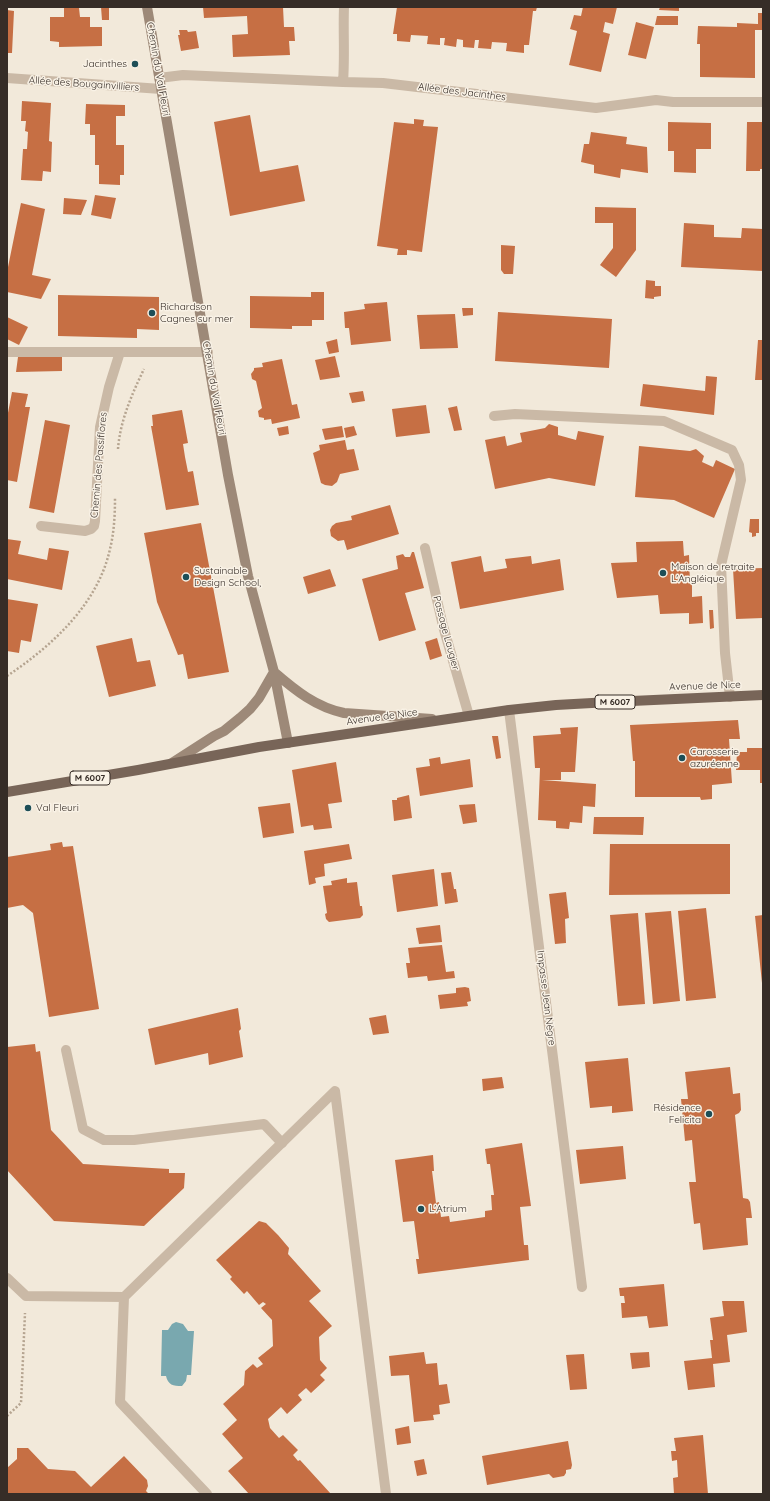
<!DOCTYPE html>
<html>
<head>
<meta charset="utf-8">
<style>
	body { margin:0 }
	#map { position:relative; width:770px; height:1501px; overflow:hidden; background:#f2e9da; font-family:Quicksand,sans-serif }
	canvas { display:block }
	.frame { position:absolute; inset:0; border:8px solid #362d27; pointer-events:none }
</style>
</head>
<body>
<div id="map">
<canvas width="770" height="1501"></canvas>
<div class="frame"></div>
</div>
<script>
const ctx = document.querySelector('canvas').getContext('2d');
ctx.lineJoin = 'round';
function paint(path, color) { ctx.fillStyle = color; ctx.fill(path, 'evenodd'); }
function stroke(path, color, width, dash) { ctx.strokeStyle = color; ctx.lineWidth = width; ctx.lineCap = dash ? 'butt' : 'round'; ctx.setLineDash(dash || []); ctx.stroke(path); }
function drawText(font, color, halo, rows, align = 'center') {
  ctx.font = font + ' Quicksand,sans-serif'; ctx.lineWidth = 3; ctx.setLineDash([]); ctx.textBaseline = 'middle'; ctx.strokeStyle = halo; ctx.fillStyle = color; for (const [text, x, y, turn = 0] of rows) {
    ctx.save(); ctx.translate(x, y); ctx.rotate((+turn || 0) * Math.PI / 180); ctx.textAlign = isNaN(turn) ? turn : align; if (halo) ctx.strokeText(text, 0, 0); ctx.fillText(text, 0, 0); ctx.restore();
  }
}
paint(new Path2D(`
	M176 1322 183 1324 188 1331H194L191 1375H187L186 1381 182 1386C173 1386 168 1385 166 1376H161L162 1330H168L172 1324Z`), '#79a8af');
paint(new Path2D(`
	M101 7H109V20H102Z
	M203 7H283L284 27H294L295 41H289L290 55 233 57 232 35 248 34 247 16 204 18Z
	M397 7H537L536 11H533L529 45H524V53L506 51 507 43 492 42 491 49 478 48 479 40H475L474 48 463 47V40L457 39 456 47 444 45 445 38H440V45L427 44 428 36 411 35 410 42 397 41V34H393Z
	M583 7H617L613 24 605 22 603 32 610 34 601 72 569 65 577 31 570 29 574 15 581 16Z
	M660 7H679V11L659 10Z
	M64 8H79L80 17H90V27H102V46L59 47V42L50 41V17H64Z
	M7 10 14 11 12 53H7Z
	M758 13H763V30H755V78L700 77V44H697L698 26 737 27V23L758 24Z
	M657 16H678V25H655Z
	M636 22 654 27 646 59 628 55Z
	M179 30H187L188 32 196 31 199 48 181 51 178 35H180Z
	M22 101 51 103 49 141 52 142 51 172 43 171 42 181 21 180 23 149H27L28 132 25 131 26 121H21Z
	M86 104 125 105V116H116V145H124V175H120V185L99 184V165H95V135H90V124H85Z
	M250 115 260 172 298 165 305 201 230 216 214 122Z
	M414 119 424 120 423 126 438 127 422 252 407 250V255H397L398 249 377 246 394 122 414 124Z
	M668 122 711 123V149H696V173L674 172V151H668Z
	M747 122H763V169H760V171H746Z
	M591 132 627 137 626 144 647 147 648 173 621 169 620 178 594 173V165L581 162 584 144H589Z
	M95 195 116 198 111 219 91 215Z
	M64 198 87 200 81 215 63 214Z
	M21 203 45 209 32 275 51 279 41 299 7 292V272Z
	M595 207 636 208V250L616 277 600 265 613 248V223H595Z
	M684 223 714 225V237L741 238 742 228 763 229V271L681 267Z
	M501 245 515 246 513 274H504L501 270Z
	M646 280 655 281V286H661V296L654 297V299L645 298Z
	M311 292H324V320H312V326H292V329L250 328V296L311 297Z
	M58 295 159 297V330L137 329V338L58 336Z
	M387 302 391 341 351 345 349 328H345L344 312 365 309 364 304Z
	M462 308H473V315L463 316Z
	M498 312 612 319 609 368 495 361Z
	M455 314 458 348 420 349 417 315Z
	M7 317 28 327 19 345 7 339Z
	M337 339 339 352 329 354 326 342Z
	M758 340H763V380H755Z
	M21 356H62V371L16 372 18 357H21Z
	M335 356 340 377 320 380 315 360Z
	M282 359 292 405 297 404 300 418 272 424 271 419 264 420V418L259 417 258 411 262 408 256 381 252 379 251 374 254 370V368L263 367 262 363Z
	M706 376 717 377 714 415 640 406 643 384 705 391Z
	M363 391 365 401 352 403 349 393Z
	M12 392 28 394 25 407H30L17 482 7 480V418Z
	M426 405 430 433 396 437 392 409Z
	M457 406 462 430 454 431 448 408Z
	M182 410 188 443 183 444 185 457 188 472 193 471 199 505 166 510 151 426H153L152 415Z
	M45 420 70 425 54 513 29 508Z
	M549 424 558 427V435L576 440 578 431 604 436 595 486 549 478 495 489 485 440 505 436 507 446 522 442 520 433 545 428Z
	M288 426 289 434 279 436 277 428Z
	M342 426 344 437 325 440 322 429Z
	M354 426 357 435 346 438 344 428Z
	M345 440 347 450 354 449 359 470 340 474 337 482 332 486 325 485 321 483 313 453 320 450 319 445Z
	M639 446 690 451 696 449 704 456 702 462 713 467 716 460 735 469 714 518 674 500 635 497Z
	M390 505 399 534 347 550 344 540 338 541 331 536 330 530 332 526 336 523 352 520 351 516Z
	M750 519H759V533H756V536L752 537V533L749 532Z
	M201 523 229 672 188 679 183 654 178 655 157 602 144 533Z
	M7 539 21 541 18 554 28 556 47 560 49 548 69 551 62 590 7 579Z
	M683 541 684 556 689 555 690 584H692V597L702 596 703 623 689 624V613L660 614 658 595 617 598 611 563 637 562 636 542Z
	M412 552H414L424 588 405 593 416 630 379 641 362 579 398 569 396 556 403 554 405 557H410Z
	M481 556 484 572 507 568 505 559 531 556 532 564 560 559 564 590 460 609 451 562Z
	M763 568V618L736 619 733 569Z
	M330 569 336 586 308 594 303 577Z
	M7 599 38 604 31 642 21 640 19 653 7 651Z
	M709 610H713L714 628 710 629Z
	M132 638 137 662 150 660 156 686 109 697 96 646Z
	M437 638 442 656 430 660 425 642Z
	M738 720 740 739H729L732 783 712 785V799L701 800 700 797H635V761H633L630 725Z
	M578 727 575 772H561V780H542L596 784 595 807 583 806 582 823 570 822 569 829 556 828V821L538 820 540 768H535L533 736 561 734 560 728Z
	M492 736H498L501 758 496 759Z
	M747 748H763V783H760V770H736L737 752H747Z
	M440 757 441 764 470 759 473 787 420 796 416 768 430 766 429 759Z
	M336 762 342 802 328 804 332 828 314 830 313 825 301 827 292 770Z
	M409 795 412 818 394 821 392 800H397V798Z
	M290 803 294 833 263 838 258 807Z
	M475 804 477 822 463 824 459 805Z
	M594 817H644L643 835 593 834Z
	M62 842 63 847 73 846 99 1009 49 1017 33 913 23 905 7 908V857L51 850 50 844Z
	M349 844 352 859 324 864 325 876 315 878 316 883 309 885 304 851Z
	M610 844H730V894L609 895Z
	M434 869 438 906 397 912 392 875Z
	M451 872 454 889H456L458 902 445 904 441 873Z
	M347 878V883L357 882 360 906H362L363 915 360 918 329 922 326 919 325 914 327 913 323 886 332 885 331 881Z
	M566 892 569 918 565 919 566 943 555 944 549 894Z
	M706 908 716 998 686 1001 678 911Z
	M671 911 680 1001 653 1004 645 913Z
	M638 913 645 1004 618 1006 610 915Z
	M763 915V983H762L755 916Z
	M440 925 442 942 419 944 416 928Z
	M442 945 446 972 454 971 455 978 428 981 427 976 408 978 406 963H410L408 948Z
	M465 987 469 988 471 1001 467 1002 468 1006 440 1009 438 995 456 993V988Z
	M238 1008 241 1029 239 1031 243 1057 209 1065 208 1053 155 1065 148 1029Z
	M386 1015 389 1033 373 1035 369 1018Z
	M35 1044 36 1052 40 1051 51 1130 83 1164 169 1169V1173H185L184 1188 144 1226 54 1221 7 1170V1047Z
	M628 1058 633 1111 612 1113V1106L590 1108 585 1062Z
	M730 1067 733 1094 740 1093 741 1110 739 1113 735 1115 739 1156 743 1198 748 1199 750 1202 752 1218H746L748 1245 703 1250 700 1223 694 1224 689 1182H696L692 1140 685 1141 681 1099H688L685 1072Z
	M502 1077 504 1088 483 1091 482 1079Z
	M522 1143 531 1206 520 1207 524 1245H528L529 1260 418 1274 416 1259H419L414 1221 403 1222 395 1160 433 1155 434 1171H432L436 1203 439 1202 441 1217 449 1216 450 1222 485 1217V1211L492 1210 491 1195H494L490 1164H487L485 1149Z
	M623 1146 626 1179 580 1184 576 1150Z
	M259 1221 266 1223 278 1235 289 1248 288 1254 321 1291 309 1301 332 1326 319 1337 320 1360 327 1368 320 1375 325 1380 311 1393 306 1388 298 1395 302 1400 287 1414 281 1407 268 1419 270 1428 279 1438 283 1435 298 1450 293 1455 298 1461 300 1460 331 1494H249L228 1471 243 1458 222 1434 237 1420 223 1404 244 1385 245 1371 253 1364 257 1368 263 1364 258 1358 273 1346 272 1320 261 1308 266 1304 263 1302 259 1305 247 1291 244 1294 230 1279 232 1277 216 1260Z
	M664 1284 668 1326 649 1328 647 1316 622 1318 621 1303H625L624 1296H620L619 1288Z
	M722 1301H744L747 1332 727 1335 730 1362 713 1364 715 1387 688 1390 684 1361 712 1358 710 1340H713L710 1318 724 1316Z
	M424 1352 426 1364 437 1363 439 1385 447 1384 450 1403 439 1405 440 1414 433 1415 434 1420 414 1422 409 1375 391 1376 389 1356Z
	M649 1352 650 1367 632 1369 630 1353Z
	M584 1354 587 1389 570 1390 566 1355Z
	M409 1426 411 1443 397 1445 395 1429Z
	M703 1435 708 1494H674L673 1478 678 1477 677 1460 672 1461 671 1451H676L674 1438Z
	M568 1441 572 1465 571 1469 566 1470V1473L564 1476 553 1478 549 1474 487 1485 482 1456Z
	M17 1448H28L48 1469 75 1471 91 1487 124 1456 147 1480 148 1486 146 1491 149 1494H7V1468L17 1459Z
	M424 1459 427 1474 417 1476 414 1461Z`), '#c66f44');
stroke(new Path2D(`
	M118 449C120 421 132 394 144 369
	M7 676C52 646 98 604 110 549 114 533 115 515 115 498
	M7 1416 21 1403 25 1313`), '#b5a490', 2.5, [2, 2]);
stroke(new Path2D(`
	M494 416 515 414 664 421 732 450 739 465 741 480 721 565 725 653 730 697
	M66 1050 83 1129 104 1140H134L264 1124 282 1143`), '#cab9a6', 10);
stroke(new Path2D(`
	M7 78 161 89
	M159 78 183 75 343 82 383 83 596 108 656 100 673 102H763
	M343 82C345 57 343 32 344 7
	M7 352H208
	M41 526 85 531 91 529 94 526 95 521 100 427 109 387 120 352
	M425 548 443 626 469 716
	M509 710 582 1287
	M7 1278 26 1296 124 1297 120 1402 207 1494
	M124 1297 335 1091 386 1494`), '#cab9a6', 10);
stroke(new Path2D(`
	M147 7 228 475 248 576 274 672 288 743
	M274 672C296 691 316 707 344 713L432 719
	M172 763 214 736 224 731 240 718 250 709 259 698 274 672`), '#9d8978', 10);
stroke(new Path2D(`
	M7 792 138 770 259 747 509 710 556 705 610 702 763 695`), '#786558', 10);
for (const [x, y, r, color] of [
	[135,64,4,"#1d4e57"],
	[152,313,4,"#1d4e57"],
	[663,573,4,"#1d4e57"],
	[186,577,4,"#1d4e57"],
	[682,758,4,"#1d4e57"],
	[28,808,4,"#1d4e57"],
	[709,1114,4,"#1d4e57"],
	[421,1209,4,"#1d4e57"]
]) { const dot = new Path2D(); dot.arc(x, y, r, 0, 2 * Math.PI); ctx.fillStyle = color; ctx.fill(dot); stroke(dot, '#f9f2e6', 1.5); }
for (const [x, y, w] of [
	[615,702,40],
	[90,778,40]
]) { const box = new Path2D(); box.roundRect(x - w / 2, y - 7, w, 14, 3); ctx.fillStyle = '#f9f2e6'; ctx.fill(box); stroke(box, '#362d27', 1); }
drawText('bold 9px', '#362d27', null, [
	["M 6007",615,702],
	["M 6007",90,778]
]);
drawText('10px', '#362d27', '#f9f2e6', [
	["Jacinthes",127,64,"right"],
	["Richardson",160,307],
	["Cagnes sur mer",160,319],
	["Maison de retraite",671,567],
	["L'Angléique",671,579],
	["Sustainable",194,571],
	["Design School,",194,583],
	["Carosserie",690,752],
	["azuréenne",690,764],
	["Val Fleuri",36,808],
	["Résidence",701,1108,"right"],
	["Felicita",701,1120,"right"],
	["L'Atrium",429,1209]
], 'left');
drawText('10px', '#362d27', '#f9f2e6', [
	["Chemin du Val Fleuri",158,69,80],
	["Allée des Bougainvilliers",84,84,4],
	["Allée des Jacinthes",462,92,7],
	["Chemin du Val Fleuri",214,388,80],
	["Chemin des Passiflores",99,465,-85],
	["Passage Laugier",446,633,75],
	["Avenue de Nice",705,686,-2],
	["Avenue de Nice",382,717,-8],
	["Impasse Jean Nègre",546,998,83]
]);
</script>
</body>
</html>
